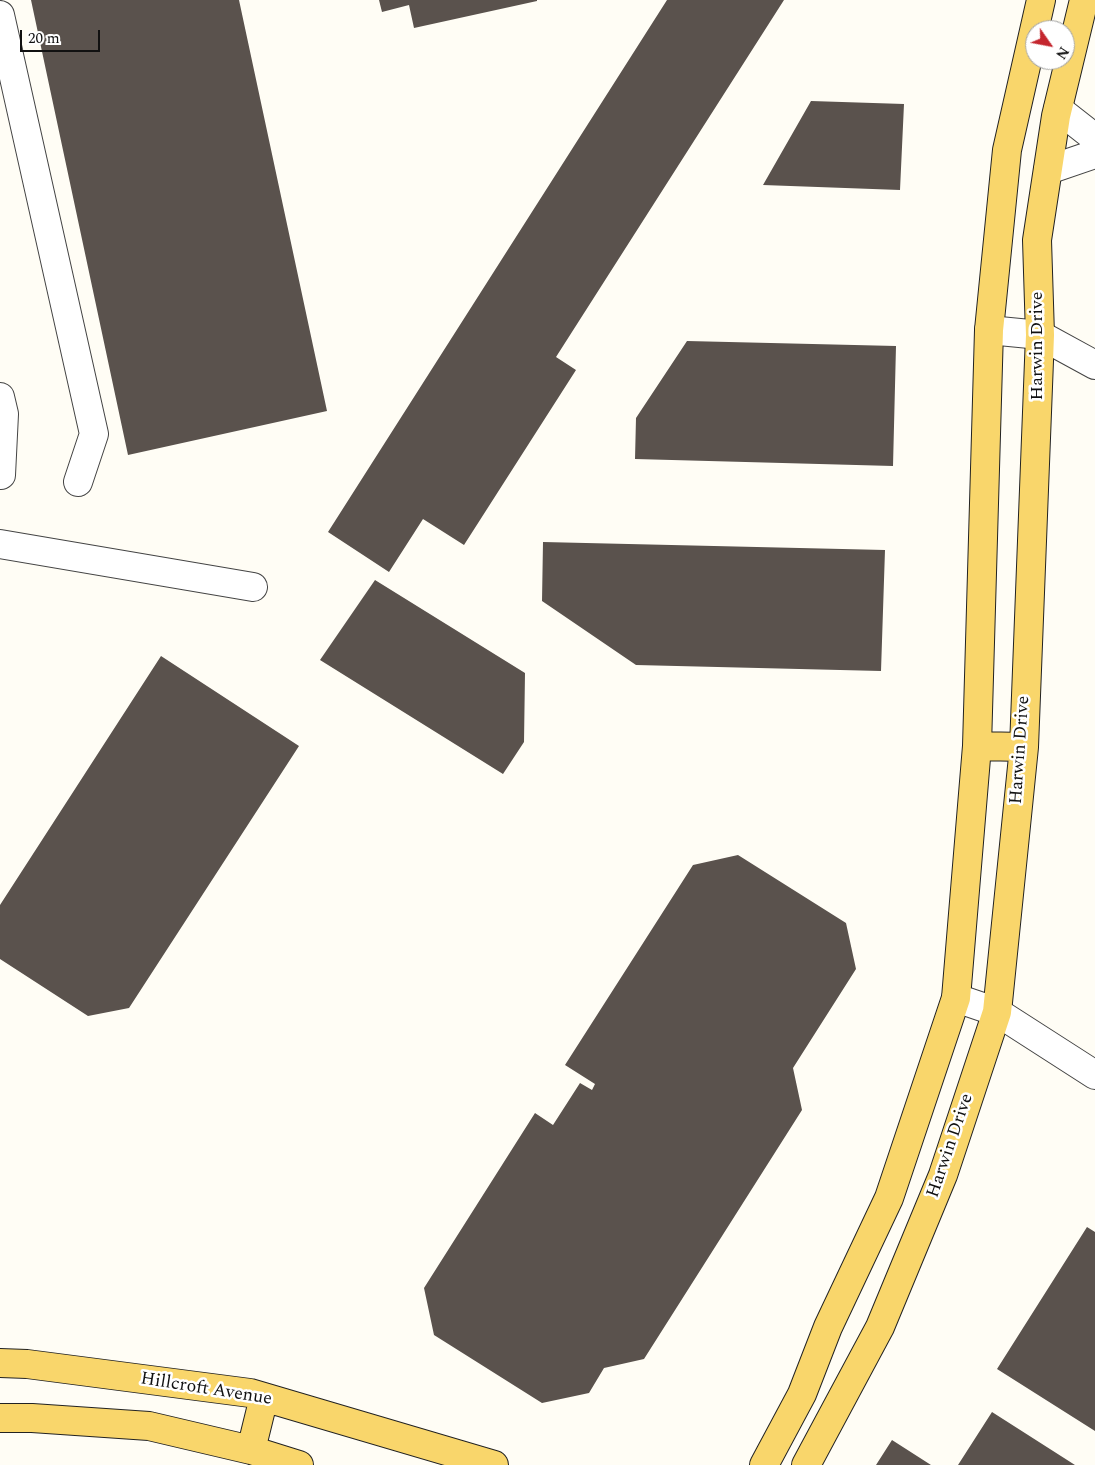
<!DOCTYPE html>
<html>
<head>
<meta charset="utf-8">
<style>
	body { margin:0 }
	#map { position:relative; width:1095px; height:1465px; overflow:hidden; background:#fffdf5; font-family:Spectral,serif }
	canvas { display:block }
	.north { position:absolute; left:1025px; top:20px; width:50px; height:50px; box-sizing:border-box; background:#fff; border:1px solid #a0a0a0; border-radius:50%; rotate:123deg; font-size:14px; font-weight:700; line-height:20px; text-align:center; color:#111 }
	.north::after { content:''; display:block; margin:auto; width:18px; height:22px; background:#c4262e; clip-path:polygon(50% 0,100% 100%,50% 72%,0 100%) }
	.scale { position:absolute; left:20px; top:30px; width:80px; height:22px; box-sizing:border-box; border:2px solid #111; border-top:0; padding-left:6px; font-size:15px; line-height:18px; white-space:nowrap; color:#111; -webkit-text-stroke:4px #fff; paint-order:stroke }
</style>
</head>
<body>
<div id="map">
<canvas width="1095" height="1465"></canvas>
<div class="north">N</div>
<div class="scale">20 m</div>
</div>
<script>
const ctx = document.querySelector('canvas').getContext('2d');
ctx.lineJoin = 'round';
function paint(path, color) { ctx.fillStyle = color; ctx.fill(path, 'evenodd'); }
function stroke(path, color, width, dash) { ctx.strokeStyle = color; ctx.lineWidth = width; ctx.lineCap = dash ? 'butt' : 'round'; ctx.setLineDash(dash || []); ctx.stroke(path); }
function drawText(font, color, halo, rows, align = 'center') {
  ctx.font = font + ' Spectral,serif'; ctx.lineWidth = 5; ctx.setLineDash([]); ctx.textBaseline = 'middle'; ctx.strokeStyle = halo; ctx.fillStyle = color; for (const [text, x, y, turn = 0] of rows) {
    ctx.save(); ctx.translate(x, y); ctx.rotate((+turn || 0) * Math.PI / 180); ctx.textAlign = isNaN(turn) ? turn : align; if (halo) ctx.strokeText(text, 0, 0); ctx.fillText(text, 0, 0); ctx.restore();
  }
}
paint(new Path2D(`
	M31 0H239L327 411 128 455Z
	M379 0H537V1L414 28 409 5 382 12Z
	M667 0H784L556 357 576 370 464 545 423 519 389 572 328 532Z
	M811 101 904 104 900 190 763 185Z
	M687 341 896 346 893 466 635 459 636 418Z
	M543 542 885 550 881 671 636 665 542 601Z
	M375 580 525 673 524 742 503 774 320 660Z
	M161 656 299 746 129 1008 88 1016 0 959V905Z
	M738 855 846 923 856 969 793 1068 802 1110 644 1359 604 1368 589 1393 542 1403 434 1335 424 1288 535 1113 553 1125 580 1083 592 1090 595 1084 565 1065 693 865Z
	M1087 1227 1095 1232V1431L997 1369Z
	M992 1412 1075 1465H958Z
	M892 1440 931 1465H876Z`), '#5a524d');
const minor = new Path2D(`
	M0 15 94 434 78 482
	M1058 109 1095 138
	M1048 170 1095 154
	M989 330 1040 335 1095 365
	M0 397 4 414 1 475
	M0 544 253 587
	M956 998 997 1012 1095 1075`);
const major = new Path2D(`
	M977 746 1024 747
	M0 1363 27 1364 250 1393 494 1465
	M0 1418H32L149 1426 251 1450 299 1465
	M251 1450 264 1397
	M764 1465 802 1394 828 1327 889 1198 956 998 977 746 989 330 1007 150 1041 0
	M806 1465 880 1327 943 1175 997 1012 1024 747 1040 335 1037 240 1056 116 1084 0`);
stroke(minor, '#444', 30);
stroke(major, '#222', 30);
stroke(minor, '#fff', 28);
stroke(major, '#f9d66b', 28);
drawText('18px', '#111', '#fff', [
	["Harwin Drive",1038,346,-90],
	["Harwin Drive",1021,750,-86],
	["Harwin Drive",951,1146,-71],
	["Hillcroft Avenue",206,1390,9]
]);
</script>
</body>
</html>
